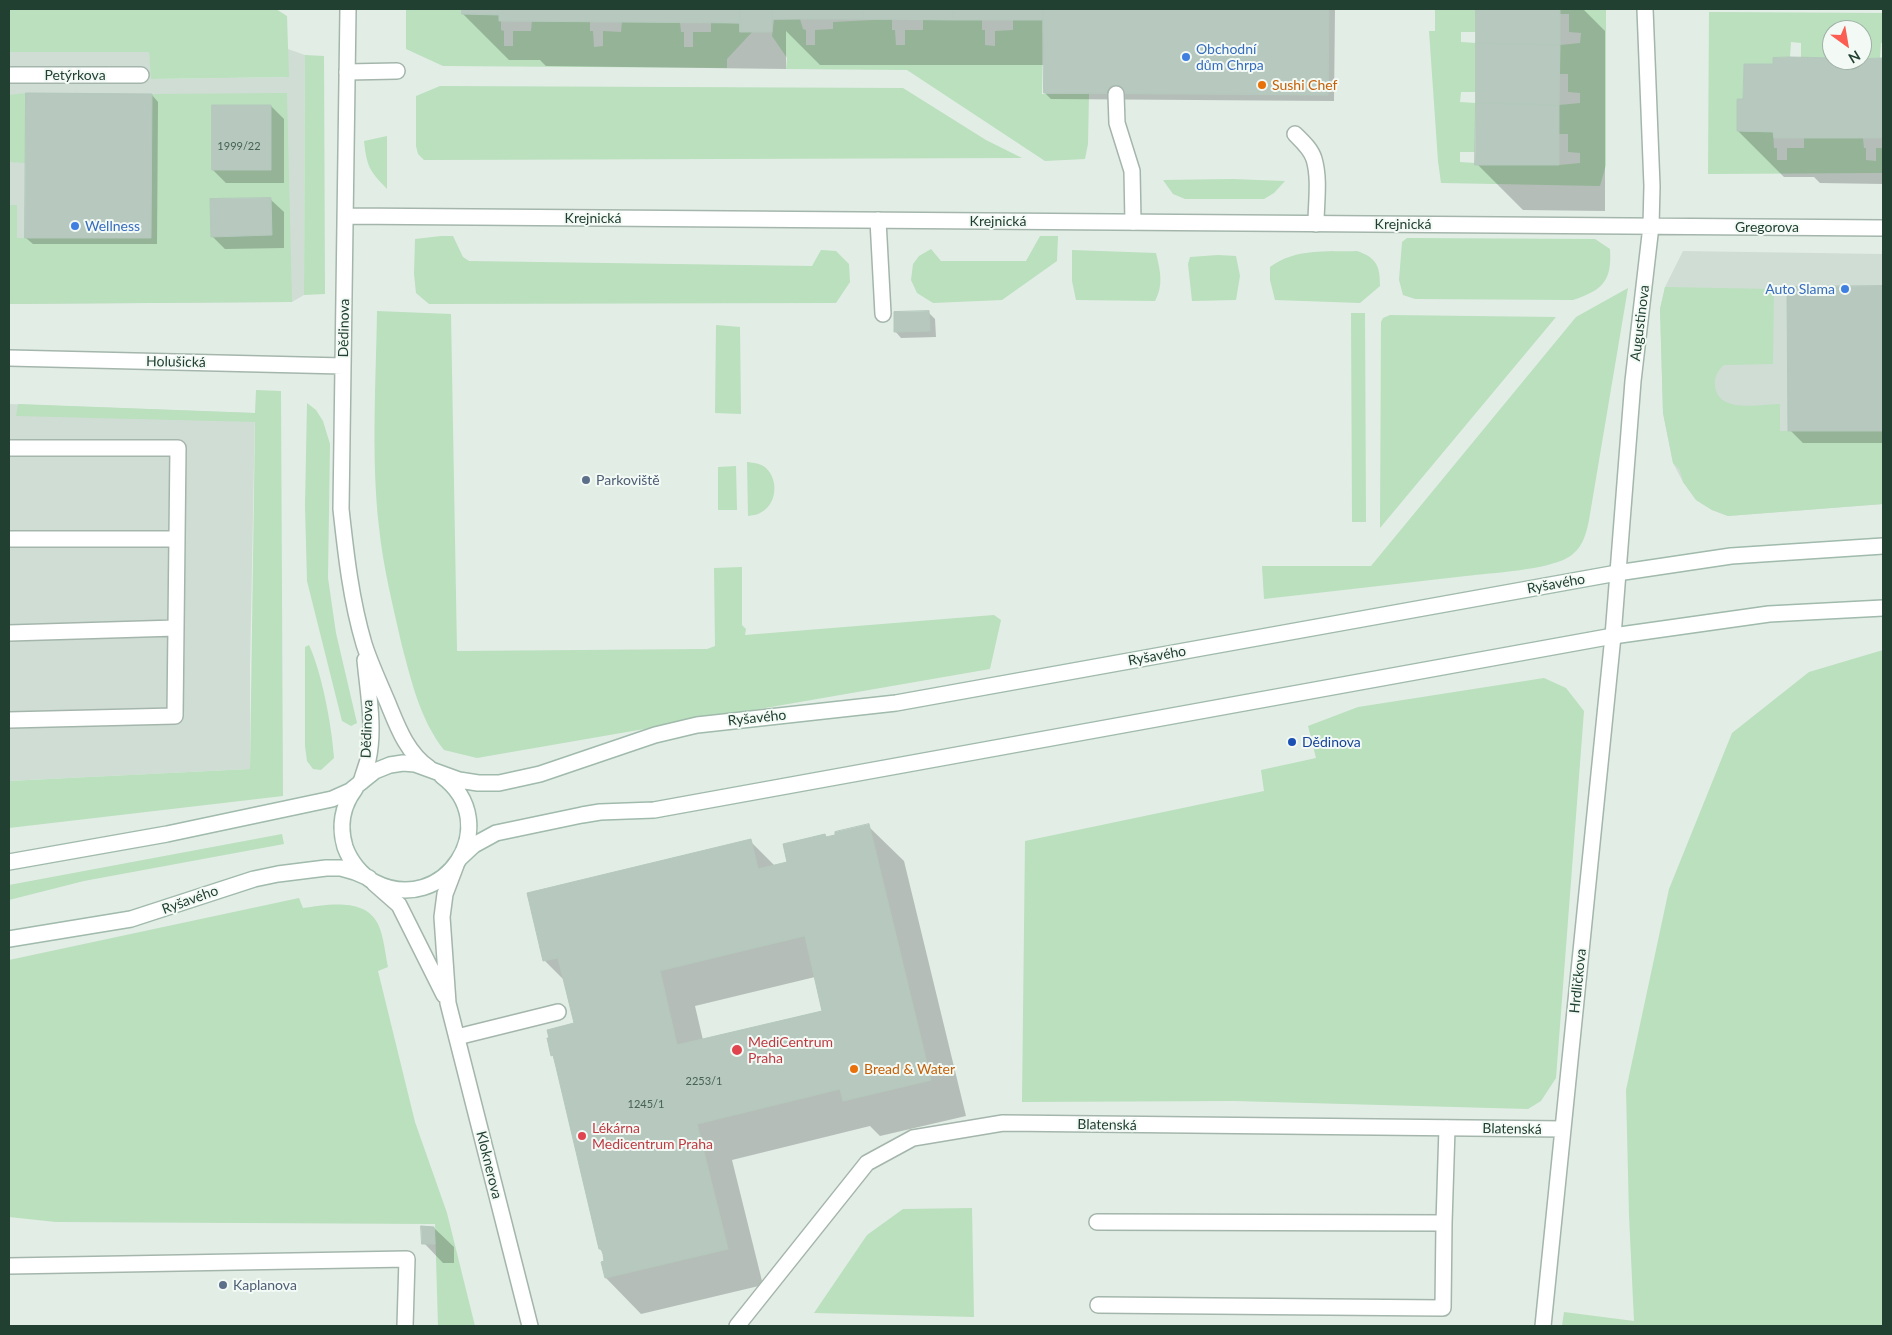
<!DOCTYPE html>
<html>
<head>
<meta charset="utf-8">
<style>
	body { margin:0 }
	#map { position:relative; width:1892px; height:1335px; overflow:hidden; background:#e2ede6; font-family:Lato,sans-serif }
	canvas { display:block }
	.frame { position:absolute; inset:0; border:10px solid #214032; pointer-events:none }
	.north { position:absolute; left:1822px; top:20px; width:50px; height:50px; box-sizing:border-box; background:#f3faf5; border:1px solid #9fb0a7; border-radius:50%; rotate:148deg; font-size:14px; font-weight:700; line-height:20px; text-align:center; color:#214032 }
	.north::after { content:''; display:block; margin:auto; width:18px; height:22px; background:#fb5d53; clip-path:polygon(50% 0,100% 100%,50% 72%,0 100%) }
</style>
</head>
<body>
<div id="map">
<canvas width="1892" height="1335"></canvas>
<div class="frame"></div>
<div class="north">N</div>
</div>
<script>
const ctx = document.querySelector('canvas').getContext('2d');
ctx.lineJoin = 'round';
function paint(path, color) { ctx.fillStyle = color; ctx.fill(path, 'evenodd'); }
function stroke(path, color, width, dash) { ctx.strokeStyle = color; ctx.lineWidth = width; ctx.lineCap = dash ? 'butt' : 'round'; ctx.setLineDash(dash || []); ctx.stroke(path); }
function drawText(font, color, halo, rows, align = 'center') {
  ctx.font = font + ' Lato,sans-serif'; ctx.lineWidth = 4; ctx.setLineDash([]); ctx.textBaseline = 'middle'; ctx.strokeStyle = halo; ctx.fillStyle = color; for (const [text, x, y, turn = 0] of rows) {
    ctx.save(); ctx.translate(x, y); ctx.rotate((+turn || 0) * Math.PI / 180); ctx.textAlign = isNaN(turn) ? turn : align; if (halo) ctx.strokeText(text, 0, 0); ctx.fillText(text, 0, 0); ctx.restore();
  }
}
paint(new Path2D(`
	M288 49 305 55 304 295 292 302 9 304V52H149L152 79 288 77Z
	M1683 251 1883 254V504L1728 516 1712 510 1696 500 1683 482 1673 463 1663 413 1660 309 1665 287Z
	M9 404 255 413 250 667V769L9 781Z`), '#d0ddd5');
paint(new Path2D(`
	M9 9H276L287 16 289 77 151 79 149 52H9Z
	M406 9H464V13L501 14V30L504 31V46H513V31H531L532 20 590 21V31H593L594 47 603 46V31L621 32 622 21 680 22 681 32H684V47H693V32H711V22L746 24 754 30 727 59V68L443 66 406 49Z
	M1435 9H1476V32H1461V42L1476 43V92H1461L1460 102 1476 103 1475 152H1460V162L1475 163 1476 165H1559L1580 163V153L1568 152V134H1559V105L1580 103V93L1568 92V74H1559L1560 45 1580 43 1581 33 1569 32V14H1560V9H1606V165L1600 186 1441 183 1438 161 1429 31H1435Z
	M1709 12 1883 13V43H1881L1880 58H1862V30H1832V58H1801V43L1791 42 1790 57 1773 58V64H1744L1743 99H1737V131L1773 132 1774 148H1777V160H1787V148H1804V138H1863L1864 148H1866V160L1876 161V148H1883V173L1708 174Z
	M800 19 803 29 806 30V45H815V30L833 29V22L892 19V30H895L896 45H905V30H923V20H982V30H985V45L995 46V31L1013 30V20H1043L1042 94H1089L1088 144 1085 159 1045 161 907 70 786 69 787 58 772 36 774 20Z
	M305 55 324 56 325 294 304 295Z
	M440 86 903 88 986 140 1022 158 424 160 418 154 416 146V96Z
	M26 93V163L9 162V95Z
	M287 93 292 302 9 304V205H17V238H151L152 94ZM271 105V170H212V106ZM271 198V235L211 236 210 199Z
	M387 136V189C369 170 367 167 364 141Z
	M1232 179 1285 181 1274 193 1264 199H1185L1173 194 1163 180Z
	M441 236H453L463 257 469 261 812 266 821 250 836 251 849 264 850 282 836 303 429 304 416 293 414 274 415 239Z
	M1040 236H1058L1057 261 1002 300 933 303 917 293 911 280 913 264 919 256 931 249 941 261H1026Z
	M1407 238 1595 239 1610 249C1612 281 1603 290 1573 300L1415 299 1403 295 1399 280 1402 242Z
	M1072 250 1156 253C1160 270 1164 285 1155 301L1076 300 1072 281Z
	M1357 251C1377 258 1380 266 1380 286L1360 303 1275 300 1270 280V267C1295 248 1327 252 1357 251Z
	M1218 255 1236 256 1240 276 1236 300 1192 301 1188 264 1190 257Z
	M1665 287 1774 289 1773 364 1724 365C1718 370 1714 377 1715 386 1718 414 1760 404 1780 404V431H1883V504L1728 516 1712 510 1696 500 1683 482 1680 470 1673 463 1663 413 1660 309Z
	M1628 288 1589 520C1586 535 1582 550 1567 558 1546 570 1491 573 1466 576 1399 584 1332 591 1264 599L1262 566H1371L1576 317Z
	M377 311 451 314 457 651 707 649 715 646 714 568 742 567V625L746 629 745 635 994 615 1001 620 990 669 477 758 444 750C420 719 412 683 402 646 393 606 383 567 379 527 371 456 376 382 377 311Z
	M1351 313H1365L1366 522H1352Z
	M1390 315 1556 317 1380 528 1381 322 1383 318Z
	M716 325 740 327 741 414 715 413Z
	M256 390 281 391 283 796 9 828V781L250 769 255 422 16 416 18 404 255 413Z
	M307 403 316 410 323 421 330 444 328 578 336 633 357 723 351 726 342 721 307 581 305 506Z
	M747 462C754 463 760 463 766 468 779 480 777 505 760 513 757 515 752 515 748 516Z
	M736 466 737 510H718V467Z
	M309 645C322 673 332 727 334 758L321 770 313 769 307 761 305 746V647Z
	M1883 650V1326H1562L1564 1312 1634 1321 1629 1215 1626 1090 1669 889 1732 733 1809 672Z
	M1544 678 1566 688 1584 711 1556 1078 1541 1101 1528 1109 1234 1101 1022 1102 1025 841 1264 791 1261 770 1316 758 1308 726 1358 707Z
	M282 834 284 844 84 881 9 900V885Z
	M299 898 303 908C326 905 365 897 378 924 384 937 385 953 388 967L378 971 415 1122 447 1213 475 1326H438L435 1224 56 1222 9 1217V960Z
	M972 1208 974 1317 814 1313 867 1235 903 1209Z`), '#bae0bd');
paint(new Path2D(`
	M463 9H1335L1334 101 1051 99 1045 93V65H820L786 31V69L546 66 540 60H509L463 14Z
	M1478 9H1583L1605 31V211L1523 210 1477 164Z
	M1832 59H1883V184L1820 183 1814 177H1784L1738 131 1744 101 1774 65Z
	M152 95 158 102 157 244H33L26 238Z
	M271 106 284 119V183H226L213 170Z
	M270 199 284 212V248L225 249 212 236Z
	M1789 288H1883V443H1803L1790 430Z
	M929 313 935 319 936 337 901 338 895 331Z
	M868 826 904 861 966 1116 880 1136 870 1126 732 1160 763 1285 641 1314 606 1278 603 1252 600 1249 555 1058 552 1055 575 1024 565 981 545 961 528 894 750 841 775 866 788 863 827 838ZM815 977 823 1011 703 1040 695 1006Z
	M434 1228 454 1247V1263H443L424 1243Z`), '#0003');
const building = new Path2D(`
	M462 9H740V23L499 21V15L462 14Z
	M740 9H772V32H740Z
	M772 9H863V19H772Z
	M863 9H953V20L863 19Z
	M953 9H1043V20H953Z
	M1043 9H1329L1328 95 1044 93Z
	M1476 9H1560V45L1476 43Z
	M1476 43 1560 45 1559 105 1476 103Z
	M1790 57 1832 58V60L1883 58V138H1774L1773 132 1737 131V99H1743L1744 64H1773V58Z
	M26 93 152 94 151 238H25Z
	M1476 103 1559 105V165H1475Z
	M212 105H271V170H212Z
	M271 198 272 235 211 237 210 199Z
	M1883 286V431H1788L1787 287Z
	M929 311 930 331 894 332V312Z
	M869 824 931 1080 843 1101 840 1089 697 1124 728 1249 605 1278 601 1262 604 1261 603 1254 601 1249H599L556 1067 553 1055 551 1056 547 1038H549L547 1030 574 1023 558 958 543 961 527 893 751 839 758 869 787 862 783 844 825 834 826 837 835 835V832ZM805 936 822 1011 677 1045 660 971Z
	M421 1226 434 1227 435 1244H422Z`);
paint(building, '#b7c8bf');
stroke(building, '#b4c8bc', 1);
const lane = new Path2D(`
	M347 72 397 71
	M1116 94 1117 123 1132 171 1133 222
	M1295 134C1302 141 1311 149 1314 159 1320 179 1316 203 1316 224
	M878 220 883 314
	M9 448H178L175 716 9 720
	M9 539H177
	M9 633 176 628
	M457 1037 558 1012
	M1097 1222 1444 1223
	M9 1266 407 1259 405 1326
	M1098 1305 1443 1308 1444 1223 1447 1128`);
const street = new Path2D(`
	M348 9 341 509C346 555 351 600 364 644 370 663 379 682 387 701 397 725 406 752 429 768
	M9 75H141
	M345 216 1883 228
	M9 358 343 366
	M361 782C363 775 366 767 368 760 375 728 368 692 365 660
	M456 865 445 894 442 917 448 1003 530 1326
	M374 883 399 905 444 995
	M737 1326 867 1163 913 1138 1003 1123 1563 1129
	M1543 1326 1613 636 1633 381 1651 226 1652 186 1645 9`);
const secondary = new Path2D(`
	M355 789C342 806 339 827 345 847 350 861 361 875 374 882 444 918 506 824 442 776
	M460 858 474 845 496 833 582 815 600 812 654 810 1613 636 1769 614 1883 608
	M9 862 167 834 332 799 350 791 375 771 390 765 403 763 415 764 459 780 478 783H499L540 774 655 735 697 725 896 703 1617 573 1731 556 1883 546
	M9 939 131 919 254 879 278 874 326 868H341L355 872 369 878`);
stroke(lane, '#a4b6ac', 18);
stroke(street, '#a4b6ac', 18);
stroke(secondary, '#a0baac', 18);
stroke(lane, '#fff', 15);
stroke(street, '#fff', 15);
stroke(secondary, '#fff', 15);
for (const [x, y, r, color] of [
	[1186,57,5,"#3f7fe0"],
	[1262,85,5,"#e8710a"],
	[75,226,5,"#3f7fe0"],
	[1845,289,5,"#3f7fe0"],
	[586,480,5,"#5c6f8a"],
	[1292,742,5,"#1a4fb4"],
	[737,1050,6,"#e0444e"],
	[854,1069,5,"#e8710a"],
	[582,1136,5,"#e0444e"],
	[223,1285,5,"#5c6f8a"]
]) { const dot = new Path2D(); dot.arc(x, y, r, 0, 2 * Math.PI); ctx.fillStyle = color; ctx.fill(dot); stroke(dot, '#f3faf5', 2); }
drawText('11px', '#466255', null, [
	["1999/22",239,146],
	["2253/1",704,1081],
	["1245/1",646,1104]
]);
drawText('14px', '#366cbe', '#f3faf5', [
	["Obchodní",1196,49],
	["dům Chrpa",1196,65],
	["Wellness",85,226],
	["Auto Slama",1835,289,"right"]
], 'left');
drawText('14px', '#214032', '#f3faf5', [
	["Petýrkova",75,75],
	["Krejnická",593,218],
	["Krejnická",998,221],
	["Krejnická",1403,224],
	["Gregorova",1767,227],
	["Augustinova",1640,323,-83],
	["Dědinova",344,328,-89],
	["Holušická",176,362,1],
	["Ryšavého",1556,584,-10],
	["Ryšavého",1157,656,-10],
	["Ryšavého",757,718,-6],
	["Dědinova",367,729,-88],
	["Ryšavého",190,900,-20],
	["Hrdličkova",1578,981,-84],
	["Blatenská",1107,1125,1],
	["Blatenská",1512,1129,1],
	["Kloknerova",489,1165,76]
]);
drawText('14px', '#c56008', '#f3faf5', [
	["Sushi Chef",1272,85],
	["Bread & Water",864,1069]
], 'left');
drawText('14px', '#4e5e75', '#f3faf5', [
	["Parkoviště",596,480],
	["Kaplanova",233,1285]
], 'left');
drawText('14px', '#164399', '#f3faf5', [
	["Dědinova",1302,742]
], 'left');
drawText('14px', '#be3a42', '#f3faf5', [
	["MediCentrum",748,1042],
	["Praha",748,1058],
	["Lékárna",592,1128],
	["Medicentrum Praha",592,1144]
], 'left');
</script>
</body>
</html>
